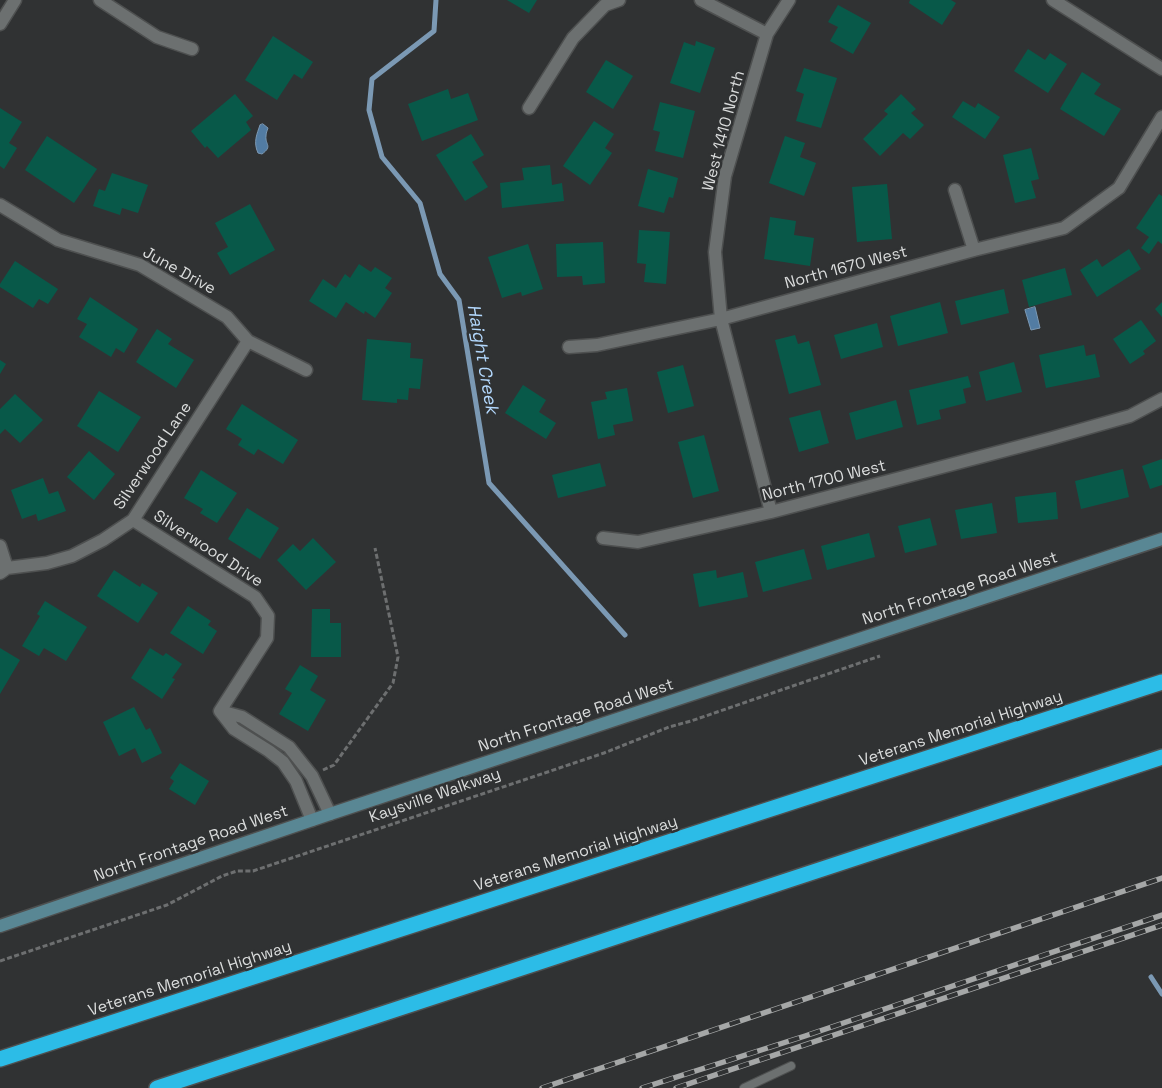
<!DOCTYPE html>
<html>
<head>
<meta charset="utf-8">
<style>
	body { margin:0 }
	canvas { display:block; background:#303233 }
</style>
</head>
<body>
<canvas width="1162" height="1088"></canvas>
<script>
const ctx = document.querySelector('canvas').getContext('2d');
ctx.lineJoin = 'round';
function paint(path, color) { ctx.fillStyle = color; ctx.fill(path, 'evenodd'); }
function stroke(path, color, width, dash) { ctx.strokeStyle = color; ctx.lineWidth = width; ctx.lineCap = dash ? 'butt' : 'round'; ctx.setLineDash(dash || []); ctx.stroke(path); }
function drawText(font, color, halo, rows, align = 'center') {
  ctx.font = font + ' "Space Grotesk",sans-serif'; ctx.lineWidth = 5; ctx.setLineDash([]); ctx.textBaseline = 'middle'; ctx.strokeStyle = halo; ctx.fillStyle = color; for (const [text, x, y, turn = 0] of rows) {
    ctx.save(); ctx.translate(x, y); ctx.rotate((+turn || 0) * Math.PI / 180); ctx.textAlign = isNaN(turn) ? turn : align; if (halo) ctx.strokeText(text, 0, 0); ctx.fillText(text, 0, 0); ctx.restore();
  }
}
const water = new Path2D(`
	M263 124 268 128C267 131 266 133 266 136 265 145 273 146 262 154L258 153C253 142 257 134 260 125Z
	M1035 307 1040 328 1031 330 1025 310Z`);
paint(water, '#527ca3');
stroke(water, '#7b99b4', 1);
stroke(new Path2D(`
	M436 0 434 31 372 79 369 110 382 157 420 203 440 274 459 300 489 483 625 635
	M1151 977 1162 994`), '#7b99b4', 5);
paint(new Path2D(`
	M507 0H537L529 13Z
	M910 0H951L956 3 942 25 909 3Z
	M838 5 871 23 853 54 830 41 838 27 828 22Z
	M273 36 313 62 302 79 294 74 277 100 245 80Z
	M696 41 715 48 700 93 670 83 684 42 695 46Z
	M1028 49 1045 60 1050 53 1067 64 1048 93 1014 71Z
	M606 60 633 76 613 109 586 92Z
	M804 68 837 78 821 128 796 121 804 94 796 91Z
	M1082 72 1101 84 1094 94 1121 109 1104 136 1060 109Z
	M448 89 451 99 468 93 478 120 422 141 408 104Z
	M235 94 253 116 246 122 251 130 218 158 207 146 205 148 191 131Z
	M901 94 916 109 911 113 924 125 910 139 903 133 880 156 863 139 888 114 884 111Z
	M963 101 975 108 978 103 1000 117 985 139 952 117Z
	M660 102 695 111 683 158 655 151 660 132 653 130Z
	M0 108 22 122 9 143 17 148 4 169 0 166Z
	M594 121 614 134 605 148 612 153 590 185 563 166Z
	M471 134 484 155 472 162 488 187 465 201 436 155Z
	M47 136 97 169 74 203 25 170Z
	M785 136 805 143 800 157 816 163 804 196 769 183Z
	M1031 148 1039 179 1031 181 1036 198 1015 203 1003 155Z
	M550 165 552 185 562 183 564 201 502 208 500 183 524 180 522 168Z
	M648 169 678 178 673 198 669 197 664 213 638 206Z
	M112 173 148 185 138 213 122 208 120 215 93 206 99 189 105 191Z
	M887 184 892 239 857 242 852 187Z
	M1159 194 1162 196V244L1158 241 1149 254 1141 248 1149 237 1136 228Z
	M250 204 275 250 230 275 217 253 228 247 215 223Z
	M770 217 796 221 794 235 814 238 810 266 764 259Z
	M639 230 670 232 666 284 644 282 646 264 637 263Z
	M603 242 605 283 583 285 582 276 557 277 556 244Z
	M528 244 543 289 522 296 521 292 502 298 488 257Z
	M1129 249 1141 269 1097 297 1080 270 1097 259 1102 267Z
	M15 261 58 289 48 304 39 299 33 308 0 287V284Z
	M359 264 371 272 375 267 392 278 385 288 392 293 375 318 365 311 364 314 346 302 336 318 309 301 323 279 336 288 345 274 350 278Z
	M1065 268 1072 295 1029 307 1022 280Z
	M1004 289 1009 313 961 325 955 301Z
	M90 297 138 329 124 353 116 348 111 357 79 337 87 324 77 319Z
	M940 302 948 333 898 346 890 316Z
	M1162 302V317L1155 309Z
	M1141 320 1156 341 1143 351 1145 354 1130 364 1113 339Z
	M877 323 883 347 841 359 834 335Z
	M157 329 172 339 168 344 194 360 176 388 136 362Z
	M795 335 798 344 809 341 821 385 789 394 775 340Z
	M367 339 411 343 410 358 423 359 420 389 409 388 408 400 397 399V403L362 400Z
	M1084 345 1086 356 1095 354 1100 377 1046 388 1039 355Z
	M0 360 6 364 0 374Z
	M1014 362 1022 392 986 401 979 372Z
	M683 365 694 406 668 413 657 372Z
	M968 376 971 387 963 389 966 403 939 410 941 419 917 425 909 390Z
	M523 385 546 400 539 412 556 423 546 439 505 413Z
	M627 388 633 421 613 425 615 435 598 439 591 402 607 399 605 392Z
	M99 391 141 417 118 452 77 426Z
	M15 394 43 420 20 443 5 429 0 434V409Z
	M896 400 903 427 856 440 849 413Z
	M242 404 298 440 283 464 258 449 254 455 238 445 242 439 226 429Z
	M820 410 829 443 799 452 789 418Z
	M704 435 719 491 693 498 678 442Z
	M89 451 115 474 94 500 67 477Z
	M1162 459V485L1150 489 1142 466Z
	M600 463 606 486 558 498 552 475Z
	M1123 469 1129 497 1081 509 1075 481Z
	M201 470 237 493 217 523 200 513 203 509 184 498Z
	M43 478 49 494 58 491 66 511 38 521 36 514 22 519 11 490Z
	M1056 492 1058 519 1018 523 1015 497Z
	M992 503 997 533 961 539 955 510Z
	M247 508 279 528 260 559 228 539Z
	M930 518 937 545 905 553 898 526Z
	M869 533 875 557 827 570 821 546Z
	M313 538 336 562 306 590 277 560 293 544 300 551Z
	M804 549 812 579 763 592 755 562Z
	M114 570 140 587 142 583 158 593 138 623 97 596Z
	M716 570 717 578 743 572 748 597 699 607 693 574Z
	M45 601 87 627 66 661 44 648 39 656 22 646 40 616 37 614Z
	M188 606 211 621 208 625 217 631 203 654 170 633Z
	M312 609H330V623H341V657H311Z
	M0 648 20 660 0 694Z
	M150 648 163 656 166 653 182 664 172 678 175 679 162 699 131 678Z
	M300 665 318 676 310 690 326 700 308 731 279 714 292 693 285 689Z
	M134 707 146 730 150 728 162 753 142 763 135 748 119 756 103 722Z
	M180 763 209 781 195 805 169 789 174 781 170 778Z`), '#085949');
const lane = new Path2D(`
	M744 1088 791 1066`);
const street = new Path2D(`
	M100 0 157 37 192 49
	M701 0 767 34
	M1053 0 1162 69
	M0 24 15 0
	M529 108 573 38 605 5 619 0
	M955 190 974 250
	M0 205 58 240 140 265 227 317 248 341 306 370
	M569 347 597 345 721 319 974 250 1064 228 1119 188 1162 117
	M771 512 721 319 715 252 725 176 767 34 789 0
	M133 520 255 597 268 616 267 638 220 711
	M603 538 638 542 771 512 1052 438 1130 416 1162 399
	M0 546 7 568
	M0 573 7 568 47 563 72 556 103 540 133 520 248 341
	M220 711 242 717 289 747 312 776 330 814
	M220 711 234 729 269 751 283 762 296 781 312 820`);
const secondary = new Path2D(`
	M0 926 330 814 1162 539`);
const highway = new Path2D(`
	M0 1059 1162 682
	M157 1088 1162 757`);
stroke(lane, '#4e5050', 10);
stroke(street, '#4e5050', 15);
stroke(secondary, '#4e5050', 15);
stroke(highway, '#4e5050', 18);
stroke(new Path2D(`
	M323 770 334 765 393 683 398 657 375 548
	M0 961 167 905 222 876 237 871H253L604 753 669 727 691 721 880 656`), '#6d6f70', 3, [5, 2.5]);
stroke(lane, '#6c7070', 8);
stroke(street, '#6c7070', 12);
stroke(secondary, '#598794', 12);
stroke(highway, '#2cbce7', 15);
const rail = new Path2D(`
	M542 1088 1162 878
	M642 1088 805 1036 1162 915
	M676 1088 1162 925`);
stroke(rail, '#a5a7a7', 5.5);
stroke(rail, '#303233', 4, [11]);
drawText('16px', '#dadcdc', '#303233', [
	["West 1410 North",724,131,-75],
	["North 1670 West",846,268,-15],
	["June Drive",179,271,29],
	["Silverwood Lane",153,456,-56],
	["North 1700 West",824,481,-14],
	["Silverwood Drive",208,549,33],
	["North Frontage Road West",960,589,-18],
	["North Frontage Road West",576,716,-18],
	["Veterans Memorial Highway",961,729,-18],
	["Kaysville Walkway",435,796,-19],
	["North Frontage Road West",191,844,-19],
	["Veterans Memorial Highway",576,854,-18],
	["Veterans Memorial Highway",190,979,-18]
]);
drawText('italic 18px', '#b3d8fd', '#303233', [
	["Haight Creek",482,359,80]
]);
</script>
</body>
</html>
